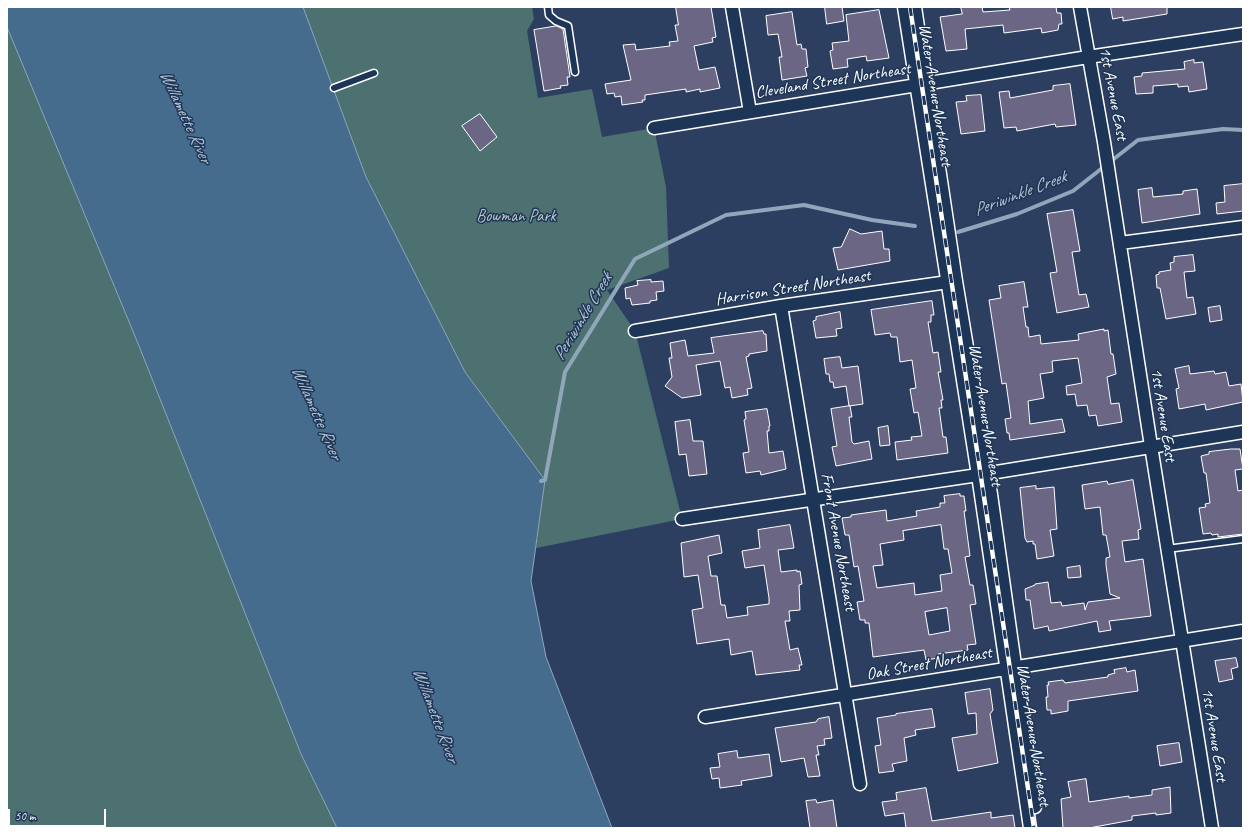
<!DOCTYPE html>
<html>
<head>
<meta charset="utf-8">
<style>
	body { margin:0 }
	#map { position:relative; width:1250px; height:835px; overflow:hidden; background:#2c3f60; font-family:Caveat,sans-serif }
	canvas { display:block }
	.frame { position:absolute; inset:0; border:8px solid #fff; pointer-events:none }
	.scale { position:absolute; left:8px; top:809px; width:98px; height:18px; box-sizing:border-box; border:2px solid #fff; border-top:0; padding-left:5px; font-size:12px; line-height:14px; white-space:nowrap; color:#fff; -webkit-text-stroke:3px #1d3557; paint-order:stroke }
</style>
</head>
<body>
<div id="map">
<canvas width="1250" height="835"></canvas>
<div class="frame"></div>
<div class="scale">50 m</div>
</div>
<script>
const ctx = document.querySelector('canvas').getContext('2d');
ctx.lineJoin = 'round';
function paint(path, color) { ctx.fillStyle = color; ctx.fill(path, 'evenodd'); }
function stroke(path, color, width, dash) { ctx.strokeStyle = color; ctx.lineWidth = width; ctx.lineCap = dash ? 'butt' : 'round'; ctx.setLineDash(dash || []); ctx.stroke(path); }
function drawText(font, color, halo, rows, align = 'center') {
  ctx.font = font + ' Caveat,sans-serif'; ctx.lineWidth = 3; ctx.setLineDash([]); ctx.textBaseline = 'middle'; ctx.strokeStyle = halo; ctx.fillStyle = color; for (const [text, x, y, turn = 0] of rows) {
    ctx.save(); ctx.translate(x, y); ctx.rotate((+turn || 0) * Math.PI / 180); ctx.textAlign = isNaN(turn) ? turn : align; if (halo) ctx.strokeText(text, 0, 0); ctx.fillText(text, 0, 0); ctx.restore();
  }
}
paint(new Path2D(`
	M303 7H532L534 19 527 31 538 98 592 89 602 137 654 128 666 187 669 268 607 290 635 331 682 519 536 548 545 480 465 372 366 177Z
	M7 27 137 341 301 754 337 828H10L7 823Z`), '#4d7071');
const water = new Path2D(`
	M7 7H303L366 177 465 372 545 480 531 581 546 657 612 828H337L301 754 137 341 7 27Z`);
paint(water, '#466c8d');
stroke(water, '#90a7bb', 1);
stroke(new Path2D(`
	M958 232 1017 214 1073 191 1138 140 1223 129 1243 130
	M541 481 545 480 565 372 635 259 726 215 804 205 872 220 915 226`), '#90a7bb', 4);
const building = new Path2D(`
	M676 7H711L716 37 712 38 713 42 694 46 699 70 715 67 720 88 700 92V89L686 92V89L645 95V100H642L643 102 622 105 621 96 615 97 614 93 607 94 605 84 631 80 623 45 635 44 636 50 670 46 669 42 678 41 675 25H678Z
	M825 7H842L844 21 827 24Z
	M961 7H982L983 12 1010 10 1009 7H1056L1057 13H1061L1062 24H1059L1058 30 1042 33 1041 28 1004 33 1003 25 965 29 967 49 946 51 940 17 962 14Z
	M1111 7H1167V14L1123 21V17L1113 19Z
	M879 10 889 58 867 61 866 56 847 59 848 67 833 69 830 51 833 50 832 43 849 41 846 15Z
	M792 12 797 45 801 44 802 49H806L808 67 805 68 807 76 782 80 779 57H782L778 34 768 35 766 16Z
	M557 26 563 29 570 77H567L568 85 560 86 561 88 544 91 534 30Z
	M1194 60V63L1203 62 1207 89 1189 92 1188 86 1178 87V84L1153 86V93L1136 94 1134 77 1142 76V73L1185 69 1184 62Z
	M1070 84 1076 125 1056 127 1055 124 1017 131 1016 127 1004 128 999 92 1009 91 1010 98 1053 90V86Z
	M981 95 985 131 961 134 956 102 967 101 966 96Z
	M480 114 497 137 480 151 462 126Z
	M1243 184V211L1217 214 1216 203 1225 202 1224 186Z
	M1152 188 1153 197 1183 194V191L1197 189 1200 214 1142 223 1138 190Z
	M1073 210 1080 251 1072 252 1079 295 1086 294 1089 307 1057 313 1050 273 1057 272 1047 214Z
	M850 229 861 234 882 231 884 249H889L890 261 838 270 833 248 841 247Z
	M1193 255 1195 271 1184 272 1187 298 1193 297 1196 314 1166 319 1160 288H1157L1156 275 1159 274V272L1171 270 1170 263 1174 262V257Z
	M651 280V282L663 281 664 291 656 292 657 300 650 301V303L632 305 630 298 626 299 625 288 638 285 637 281Z
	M1024 282 1028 307H1023L1026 327H1028L1029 337 1040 335 1041 344 1079 340 1078 334 1104 329V331L1108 330 1111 354H1113L1116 374 1107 377 1111 404 1119 403 1122 422 1098 426 1096 415 1089 416 1087 405 1077 406 1075 394 1067 395 1066 386 1082 383 1078 358 1052 361 1053 372 1040 374 1044 398 1028 401 1030 424 1062 419 1065 432 1010 440 1009 433H1007L1005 419 1011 418 1006 383 1002 384 989 300 1001 298 999 286Z
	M932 301 934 315H931V322H928L933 353 938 352 941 372H938L943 400H941L942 408H939L943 437H946L948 453 897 460 895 442 912 440 911 437 922 436 918 412 914 413 910 389 916 388 912 360 900 362 897 337H891L890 333 875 335 871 310Z
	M1220 306 1222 320 1210 322 1208 308Z
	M840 312 842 328 836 329 837 336 816 338 813 321 816 320V317Z
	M763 331 764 334H766L767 351 749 354V356L746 357 752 388 747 389 748 395 732 398 730 387 725 388 720 361 696 365 701 395 682 398 665 386 672 377 669 358H672L670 343 685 340 688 356 714 353 711 338Z
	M840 357 842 368 858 366 863 404 849 406 846 386 834 388 833 382H830L829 374H826L824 359Z
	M1189 366 1190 374 1214 371 1215 374 1226 372 1229 386 1241 384 1243 402 1206 410 1205 404 1179 409 1176 389 1179 388 1175 369Z
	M850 406 852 417H849L852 442 854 444 869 441 872 459 836 466 832 447 837 446 831 409Z
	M767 409 770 426H769V431H767L769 453 783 451 786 469 761 475 760 471 746 473 743 453 749 452 744 420 746 419 745 412Z
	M690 420 693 441H703L707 474 689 476 686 454 679 455 675 422Z
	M888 426 890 445 880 446 878 428Z
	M1231 449H1240L1243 469 1235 470 1238 491 1243 490V534L1218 537V534L1212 535 1211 533 1203 534 1199 508 1206 507 1205 504 1210 503 1206 473H1204L1201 456 1209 454V452Z
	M1133 480 1141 529 1138 530 1139 539 1122 541 1125 562 1143 559 1151 616 1109 621 1111 630 1099 632 1097 621 1049 631 1048 626 1034 629 1030 600H1026L1025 589 1035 585V584L1048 582 1051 603 1061 602 1062 606 1084 603 1085 610 1088 602 1120 598 1110 594 1106 565V558L1110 557 1106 535H1103L1100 507 1085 509 1082 485 1107 481 1108 484Z
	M1036 486V489L1054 487 1057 529 1050 530 1054 556 1037 559 1035 544H1033V541L1027 542 1025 538 1020 488Z
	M960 494V496H964L966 511H964L970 556 965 557 970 585H973L976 604 970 605 976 644 967 645 968 650 938 654V658L926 660 924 650 873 657 869 623H865V620H860L857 602 864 601 858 566 854 567 849 535H845L842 518 851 517V515L886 510 887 521 917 516 916 511 940 507V503H945L944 496ZM941 525 944 549H948L952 573 940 575 942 591 915 595 914 583 877 588 873 566 883 565 880 544 904 540 903 531ZM947 608 950 631 929 635 925 612Z
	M790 525 794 548 778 550 781 572 797 570V572L800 571 802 584 799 585 800 610 789 611 790 621H785L790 650 798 648 802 665H799L800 670 756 675 752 651 731 655 729 639 697 644 692 610 703 608 698 575 684 577 681 543 719 535 722 553 708 556 711 576H717L721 605H725L727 618 748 615 747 607 769 604V598L764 565 745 568 742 551 760 548 758 530Z
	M1080 566 1081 577 1068 578 1067 568Z
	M1236 658 1238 667 1231 669 1233 679 1219 682 1215 661Z
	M1126 668 1127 672 1135 670 1138 691 1068 701V711L1051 714V710H1047L1046 697H1048L1047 685H1049L1048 682 1063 680 1065 683 1108 677V675L1115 673 1114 670Z
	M990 689 993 710 990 714 998 763 958 771 952 738 977 734 976 713 968 714 965 693Z
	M932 709 935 727 915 730 916 735 904 738 907 761 892 764 894 771 879 773 875 746 881 745 877 718 896 715V714Z
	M829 717 832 738 824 739 825 745 817 746 819 755H816L820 776 808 777 804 758 781 762 775 728 816 722 818 719Z
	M1179 743 1182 762 1160 766 1157 746Z
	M737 751 738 758 769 754 772 776 741 781 742 785 720 788 719 778 712 779 710 768 720 767 718 754Z
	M1086 779 1089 802 1129 796V798L1152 795V790L1170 787 1171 813 1156 815V813L1132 816V820L1089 828H1063L1061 799 1071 797 1068 782Z
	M926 788 932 821 991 812V818L1013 815 1015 828H906L904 813 885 816 882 802 897 800 896 793Z
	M816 800 817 803 833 800 837 828H810L806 801Z`);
paint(building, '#6a6684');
stroke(building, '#fff', 1);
const service = new Path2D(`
	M548 7 549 15 556 21 568 26 575 72
	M334 88 374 73
	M1167 549 1243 539`);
const minor = new Path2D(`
	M732 7 750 112
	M904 7 978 475 1030 828
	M915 7 956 281 988 473 1035 807
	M1080 7 1104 142 1151 446 1212 828
	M654 128 1088 57 1243 34
	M1120 243 1243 227
	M781 306 860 784
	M635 331 781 306 955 281
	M682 519 978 475 1243 432
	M705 717 1243 631`);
stroke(service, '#fff', 9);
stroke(minor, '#fff', 15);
stroke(service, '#1d3557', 6);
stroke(minor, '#1d3557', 12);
const rail = new Path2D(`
	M910 7 1034 828`);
stroke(rail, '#fff', 4.5);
stroke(rail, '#1d3557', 3, [9]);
drawText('17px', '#fff', '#1d3557', [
	["Cleveland Street Northeast",833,81,-9],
	["1st Avenue East",1113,94,79],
	["Water Avenue Northeast",935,95,81],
	["Harrison Street Northeast",793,288,-9],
	["Water Avenue Northeast",985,415,81],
	["1st Avenue East",1163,415,81],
	["Front Avenue Northeast",838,542,80],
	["Oak Street Northeast",929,664,-10],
	["Water Avenue Northeast",1033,735,81],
	["1st Avenue East",1214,735,81]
]);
drawText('17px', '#b8c6c6', '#1d3557', [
	["Bowman Park",516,217]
]);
drawText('italic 18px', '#b5c4d1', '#1d3557', [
	["Willamette River",185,117,65],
	["Periwinkle Creek",1020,194,-21],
	["Periwinkle Creek",583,317,-59],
	["Willamette River",316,413,66],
	["Willamette River",435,715,69]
]);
</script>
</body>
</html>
